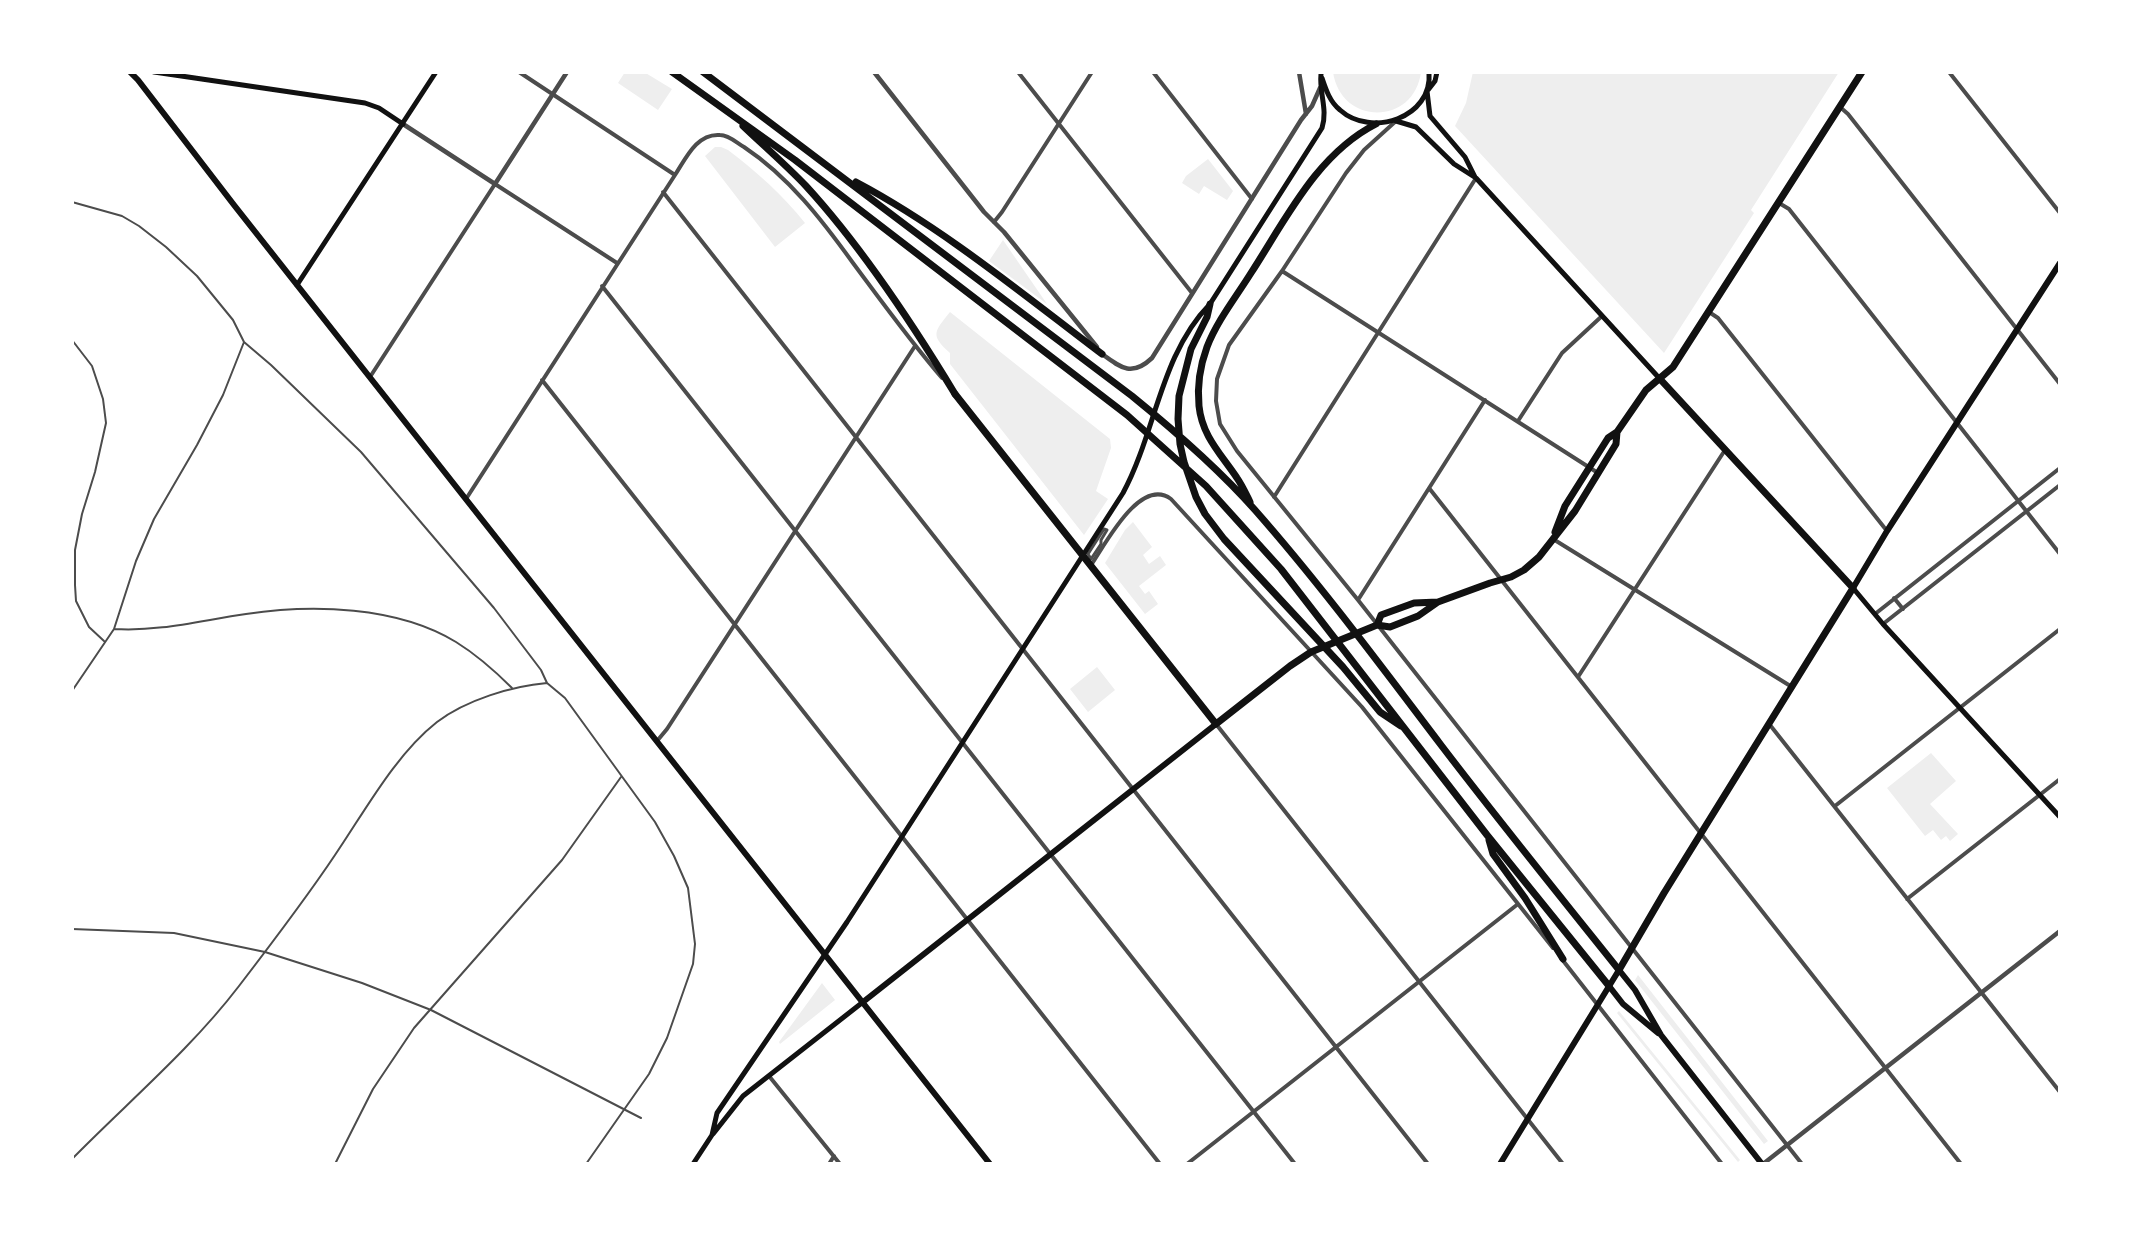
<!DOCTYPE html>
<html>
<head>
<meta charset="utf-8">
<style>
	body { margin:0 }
	#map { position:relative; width:2132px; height:1236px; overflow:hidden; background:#fff; font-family:"PT Sans Narrow",sans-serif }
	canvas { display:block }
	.frame { position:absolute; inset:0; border:74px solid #fff; pointer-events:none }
</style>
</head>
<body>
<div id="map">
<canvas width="2132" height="1236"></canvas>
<div class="frame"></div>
</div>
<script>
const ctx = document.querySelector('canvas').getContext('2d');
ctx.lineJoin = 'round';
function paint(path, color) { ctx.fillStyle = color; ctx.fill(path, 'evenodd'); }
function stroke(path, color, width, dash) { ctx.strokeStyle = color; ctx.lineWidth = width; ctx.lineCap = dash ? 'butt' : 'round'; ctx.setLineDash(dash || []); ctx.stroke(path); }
paint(new Path2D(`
	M625 72H644L672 89 658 110 618 83Z
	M1333 72H1421C1414 126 1341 126 1333 72Z
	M1473 72H1839L1751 210 1754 213 1664 353 1455 126 1466 103Z
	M715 147H721L728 150C757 172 783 195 805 223L775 247 705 156Z
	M1208 159 1233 191 1227 200 1204 186 1199 194 1182 183 1186 176Z
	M1003 240 1047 304 989 261Z
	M950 312 1110 439 1111 448 1096 491 1108 499 1084 535 950 364V353C930 335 934 332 950 312Z
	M1133 522 1152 547 1143 555 1149 564 1160 556 1166 565 1139 586 1145 594 1149 591 1158 604 1145 614 1105 563 1125 530Z
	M1097 667 1115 690 1088 712 1070 689Z
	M1931 753 1956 781 1930 804 1958 834 1950 841 1946 836 1941 840 1933 830 1925 836 1887 788Z
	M1638 975 1768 1141 1764 1144 1635 980Z
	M822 983 835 1000 780 1044 779 1042Z
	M1619 1011 1740 1160 1738 1162 1617 1013Z`), '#eee');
stroke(new Path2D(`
	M72 202 122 216 139 226 166 247 197 276 233 320 244 342 271 365 361 452 494 608 541 670 547 683 565 698 655 822 674 856 688 888 695 944 693 964 667 1038 649 1074 586 1164
	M72 340 92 366 103 399 106 423 95 472 82 514 75 550V585L76 601 89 627 104 641
	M114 629C159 632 203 620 246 614 312 604 397 606 456 642 477 655 495 671 512 688
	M72 691 114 629 136 561 154 519 197 445 223 395 244 342
	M72 929 174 933 265 952 362 983 431 1010 641 1118
	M72 1159C128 1102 190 1050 239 986 272 943 305 900 335 855 365 811 395 755 437 722 466 700 512 686 547 683
	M335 1164 373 1089 414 1028 562 860 621 777`), '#4c4c4c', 2);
stroke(new Path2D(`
	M1104 529 1107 530 1101 540V544L1091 559 1088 554Z`), '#4c4c4c', 3);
stroke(new Path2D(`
	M519 72 675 175
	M1018 72 1192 293
	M1153 72 1252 199
	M1949 72 2060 213
	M1840 107 1848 114 2060 384
	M1396 121 1364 150 1346 173 1282 271 1229 345 1217 379 1216 401 1220 424 1237 451 1358 600 1802 1164
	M663 192 1428 1164
	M1779 203 1789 209 2060 554
	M994 222 1002 212 1092 72
	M1282 271 1598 473
	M602 286 1295 1164
	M1709 312 1718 318 1887 531
	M370 377 495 184 617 263
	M542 380 1160 1164
	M1518 421 1562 353 1602 316
	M1429 488 1961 1164
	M1274 497 1476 178
	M466 499 675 175C686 158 697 133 720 135 729 135 737 143 744 147 789 177 822 220 853 263 882 302 910 341 942 378
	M1553 539 1792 687
	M1091 565C1105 545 1140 476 1171 499L1362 707 1553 948
	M1894 598 1903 609
	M1358 600 1485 400
	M1875 614 2060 468
	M1883 624 2060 485
	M1578 677 1725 450
	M1216 724 1563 1164
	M1770 725 2060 1092
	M657 741 667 729 915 346
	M1835 806 2060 629
	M1907 899 2060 779
	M1561 958 1722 1164
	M769 1076 840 1164
	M829 1164 834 1156
	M1187 1164 1518 904`), '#4c4c4c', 4);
stroke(new Path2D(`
	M874 72 984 212 1004 232 1097 347
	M1299 72 1306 114
	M403 124 495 184 567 72
	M1102 354C1121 368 1132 377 1152 358L1301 120 1312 106 1320 88
	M1763 1164 2060 931`), '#4c4c4c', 4.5);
stroke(new Path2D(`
	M154 72 365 103 379 108 403 124
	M1322 78C1326 90 1330 102 1340 110 1371 138 1433 118 1429 72
	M1428 90 1435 81 1437 72
	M1427 91 1430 116 1465 157 1475 177
	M1396 121 1416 127 1454 164 1476 178 1660 379
	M297 285 436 72
	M1853 588 1883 624 2060 817
	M713 1134 743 1096 863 1002
	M693 1164 712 1135 717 1113 847 922 1123 493C1156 432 1160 355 1210 304L1322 128C1328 109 1319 94 1321 74`), '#111', 5);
stroke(new Path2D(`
	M130 72 138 80 234 205 990 1164
	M1853 588 1887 531 2060 263
	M1609 986 1623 1004 1658 1033
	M863 1002 1216 724
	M1500 1164 1619 970 1635 990 1661 1035 1762 1164`), '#111', 6);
stroke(new Path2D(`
	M955 394 1216 724 1290 666 1311 652 1377 625 1390 627 1418 616 1438 602 1490 583 1511 577 1524 570 1539 557 1575 511 1616 444 1617 432
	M1555 532 1565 506 1608 438 1617 432 1646 390 1673 367 1862 72
	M1377 625 1381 615 1414 603 1438 602
	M1619 970 1664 893 1853 588 1660 379`), '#111', 7);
stroke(new Path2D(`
	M672 72 795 160 1127 415 1206 486 1281 569 1487 835 1609 986
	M703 72 1132 396C1175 431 1218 468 1255 510 1321 585 1381 666 1441 745 1499 821 1559 895 1619 970
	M743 126C764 146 786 165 806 186 862 247 912 323 955 394
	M856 182C943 228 1024 295 1102 354
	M1210 304 1207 317 1191 349 1179 396 1178 419 1180 444 1184 462 1196 497 1205 514 1224 539 1343 667 1380 712 1401 726
	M1250 502C1246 494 1242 485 1237 478 1221 454 1202 436 1199 406 1197 386 1200 366 1207 347 1217 321 1236 297 1251 273 1286 219 1317 154 1376 124
	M1489 840 1493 854 1525 898 1563 959`), '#111', 7);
</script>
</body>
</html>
